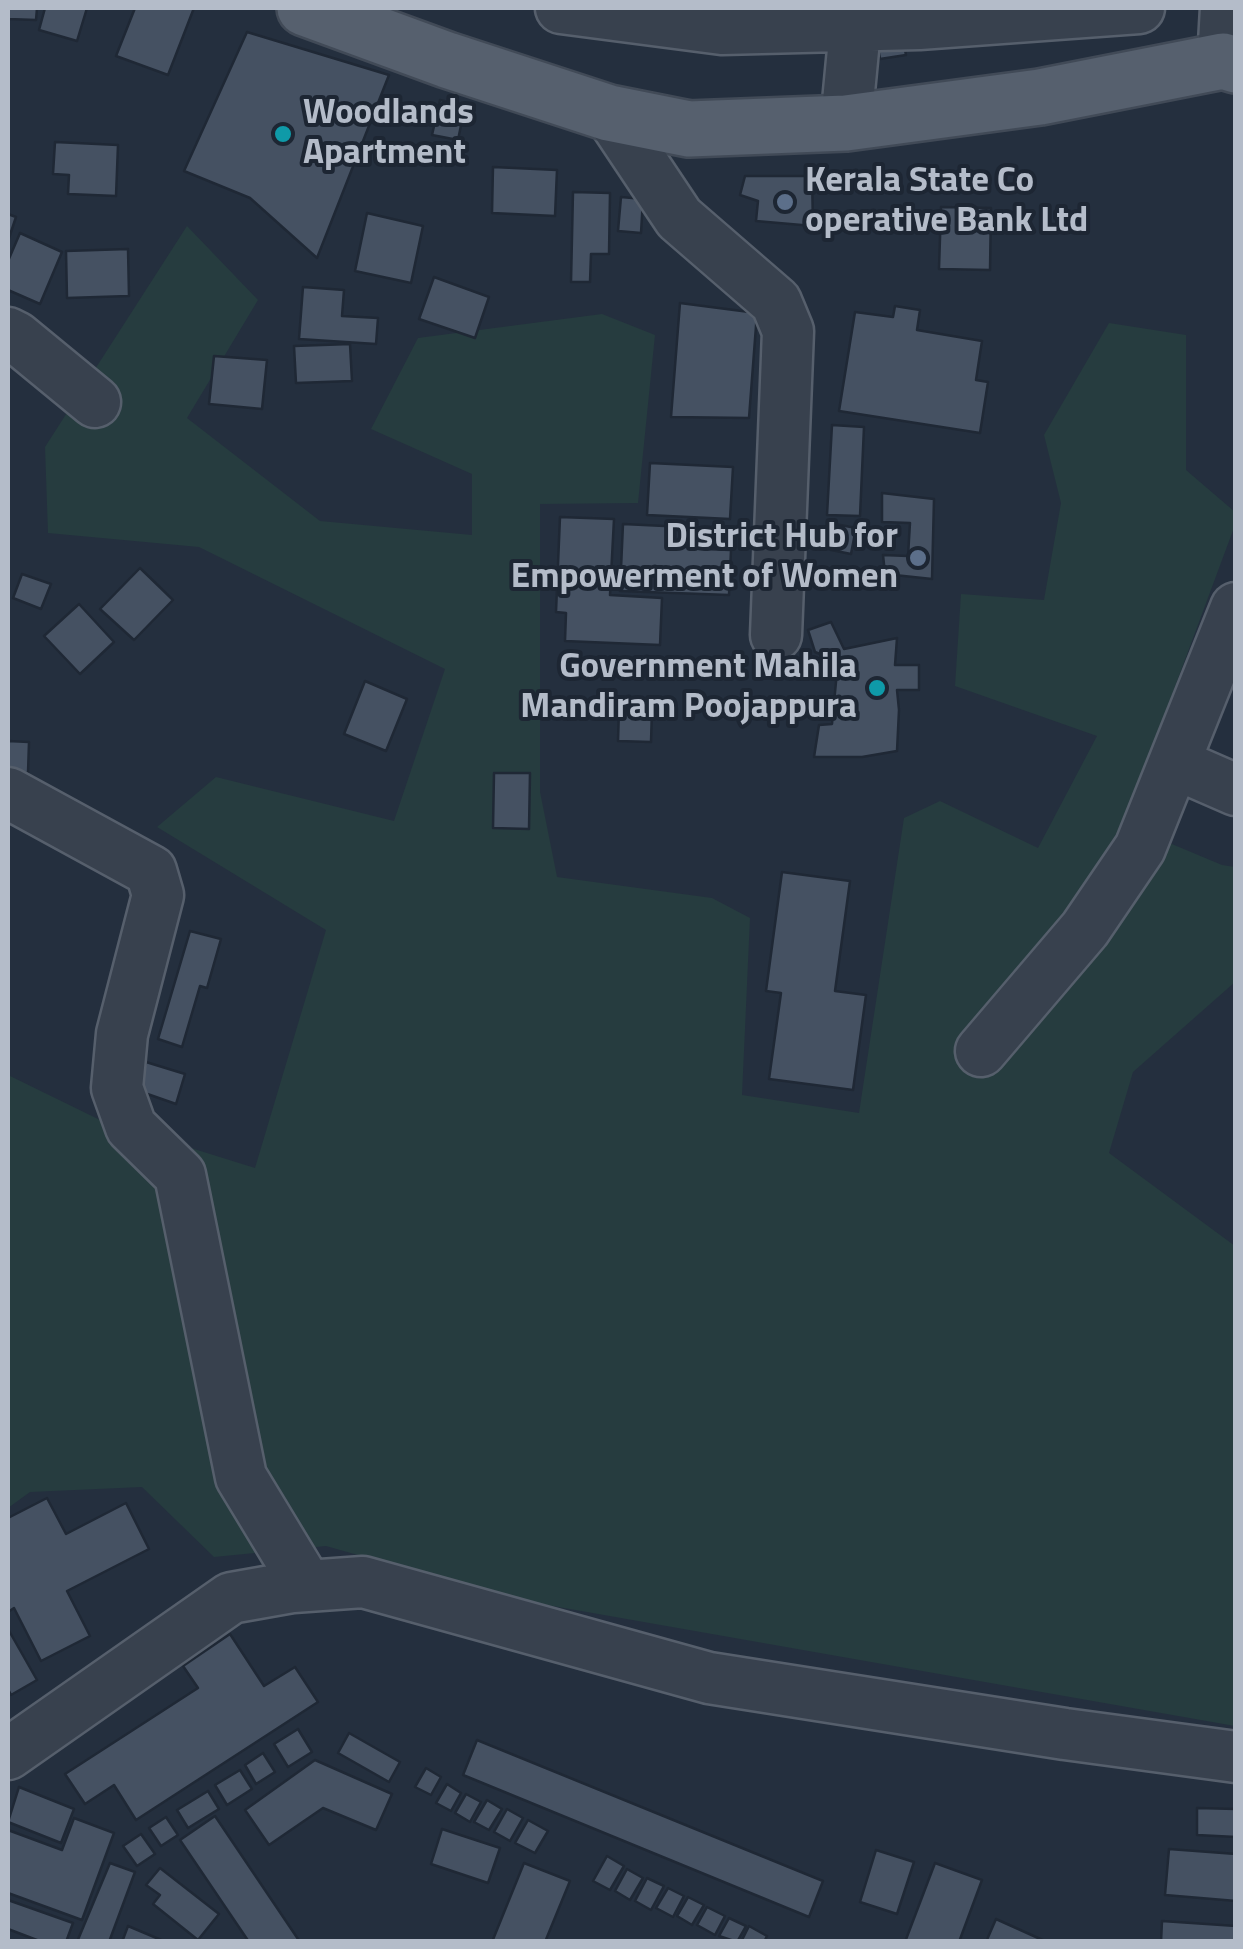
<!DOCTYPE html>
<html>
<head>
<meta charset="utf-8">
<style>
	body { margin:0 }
	#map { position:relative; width:1243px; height:1949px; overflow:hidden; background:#242f3e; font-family:"Titillium Web",sans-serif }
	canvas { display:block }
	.frame { position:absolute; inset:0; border:10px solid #b4bcc9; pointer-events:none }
</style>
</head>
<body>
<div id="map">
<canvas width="1243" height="1949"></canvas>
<div class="frame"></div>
</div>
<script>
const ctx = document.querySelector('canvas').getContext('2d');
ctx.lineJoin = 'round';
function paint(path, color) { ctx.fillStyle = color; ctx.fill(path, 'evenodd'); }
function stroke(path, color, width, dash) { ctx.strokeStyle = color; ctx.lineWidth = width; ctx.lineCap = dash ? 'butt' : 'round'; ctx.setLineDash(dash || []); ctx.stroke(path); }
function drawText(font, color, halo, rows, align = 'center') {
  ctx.font = font + ' "Titillium Web",sans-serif'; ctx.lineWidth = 8; ctx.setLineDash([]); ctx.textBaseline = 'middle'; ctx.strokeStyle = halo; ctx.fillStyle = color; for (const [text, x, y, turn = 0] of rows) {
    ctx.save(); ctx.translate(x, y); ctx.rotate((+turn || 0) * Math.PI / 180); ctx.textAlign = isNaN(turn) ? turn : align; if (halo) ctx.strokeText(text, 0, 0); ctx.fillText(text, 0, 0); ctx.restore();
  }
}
paint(new Path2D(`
	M187 226 258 300 187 418 320 521 472 535V474L371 429 418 338 602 314 655 335 638 503 540 504V792L557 877 712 898 750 918 742 1095 859 1113 904 818 940 801 1038 848 1097 736 955 686 961 594 1044 600 1061 503 1044 435 1109 323 1186 335V470L1235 512V525L1124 824 1222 865 1235 867V982L1133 1072 1109 1153 1235 1246V1726L513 1599 326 1546 214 1557 142 1487 30 1492 8 1508V1075L98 1119 255 1168 326 930 157 827 216 777 394 821 445 669 199 547 48 533 45 447Z`), '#263c3f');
const building = new Path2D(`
	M8 8H37L36 20 8 19Z
	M45 8H87L77 41 39 30Z
	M135 8H194L168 75 116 56Z
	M900 25 906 55 880 59 875 30Z
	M247 32 389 75 317 258 250 198 184 171Z
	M440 100 465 106 458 140 432 135Z
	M55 142 118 145 116 196 68 194 69 175 53 174Z
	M493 167 557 170 555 216 492 213Z
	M745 176H812L813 226 756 221 758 201 740 195Z
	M573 192 610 193 609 254H591L590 282H571Z
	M621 197 643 199 641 233 618 231Z
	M941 207 991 208 990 270 939 269Z
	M367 213 423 226 411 283 355 271Z
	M8 214 16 217 8 241Z
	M20 233 62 252 40 304 8 290V261Z
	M128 249 129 296 67 298 66 251Z
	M434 277 489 297 475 338 419 319Z
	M303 287 344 290 342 316 378 318 376 344 299 339Z
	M680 303 757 313 749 418 671 417Z
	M895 306 920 310 917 330 982 341 976 380 988 382 980 433 839 411 855 312 893 317Z
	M350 344 352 381 296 383 294 346Z
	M214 356 267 360 262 409 209 404Z
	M832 425 864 427 860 516 827 515Z
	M650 463 733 467 730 519 647 515Z
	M882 493 934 499 932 579 885 574 883 555 908 556 910 523 882 522Z
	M560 517 614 519 610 595 662 598 660 645 565 641 566 613 556 612Z
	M623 524 706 528 704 549 731 550 729 595 620 591Z
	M835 524 856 528 851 554 831 550Z
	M140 568 173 600 134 640 100 609Z
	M22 574 51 584 41 609 13 598Z
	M79 604 114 642 80 674 44 636Z
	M831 622 844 649 897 638 895 665H919V690H897L899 710 897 751 862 757H814L819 725 832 724 838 661 815 652 808 630Z
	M365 681 407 699 386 751 344 734Z
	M619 709 652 710 651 742 618 741Z
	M8 741 29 742 28 773H8Z
	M494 773H530L529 829 493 828Z
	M782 872 850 881 835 991 866 995 853 1090 769 1079 781 993 766 991Z
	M190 931 221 939 207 988 200 986 182 1047 158 1039Z
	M146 1062 185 1074 176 1104 136 1090Z
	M47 1498 66 1534 126 1503 149 1549 67 1591 90 1636 41 1661 14 1608 8 1612V1518Z
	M8 1629 37 1680 11 1695 8 1689Z
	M230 1634 264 1686 295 1667 318 1702 136 1820 114 1785 85 1804 65 1774 198 1688 183 1666Z
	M298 1729 312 1752 288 1767 274 1744Z
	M349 1733 400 1762 389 1782 338 1753Z
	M477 1740 823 1881 809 1917 463 1775Z
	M263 1753 275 1772 256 1784 245 1765Z
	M315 1760 392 1794 376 1830 323 1808 269 1845 245 1810Z
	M426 1768 441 1777 431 1795 415 1787Z
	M240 1770 252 1789 227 1805 215 1785Z
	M447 1784 461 1793 451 1811 436 1803Z
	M19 1787 74 1809 61 1843 8 1822Z
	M208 1791 219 1809 188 1828 177 1810Z
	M466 1794 481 1802 470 1822 455 1813Z
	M487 1800 502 1809 489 1830 474 1822Z
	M1197 1808 1236 1809V1837L1197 1835Z
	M507 1809 523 1818 510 1841 494 1832Z
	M215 1816 300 1942H249L180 1840Z
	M166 1817 178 1835 161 1846 149 1828Z
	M74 1818 114 1833 82 1920 8 1893V1830L62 1850Z
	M528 1820 548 1831 535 1853 515 1843Z
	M442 1829 500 1848 488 1883 431 1864Z
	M141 1834 155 1854 137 1866 123 1846Z
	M1169 1849 1236 1854V1901L1165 1895Z
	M876 1850 914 1862 897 1914 860 1902Z
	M607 1856 624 1866 610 1890 593 1881Z
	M110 1863 135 1872 109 1942H77Z
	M524 1863 570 1881 545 1942H492Z
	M935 1863 982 1880 959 1942H905Z
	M160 1868 219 1914 198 1940 153 1904 160 1895 146 1885Z
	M627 1869 643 1878 630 1900 615 1891Z
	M647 1878 664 1886 651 1910 635 1901Z
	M668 1888 684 1896 673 1917 656 1908Z
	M688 1897 704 1905 692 1925 677 1916Z
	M8 1900 73 1923 66 1942H42L8 1929Z
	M707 1907 725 1916 715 1935 697 1925Z
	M729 1918 746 1926 737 1942 719 1936Z
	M996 1919 1047 1942H986Z
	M1162 1921 1236 1926V1942H1161Z
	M128 1926 166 1942H122Z
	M749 1926 767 1936 764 1942H741Z`);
paint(building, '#455162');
stroke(building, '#1f2835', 2.5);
const minor = new Path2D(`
	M561 8 722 29 919 24 1139 8
	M1223 61 1226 8
	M609 113 679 218 776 302 788 331 776 635
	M846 123 857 8
	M8 333 16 337 95 402
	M1174 763 1236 790
	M8 793 151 871 158 895 122 1034 117 1088 131 1127 180 1175 241 1477 307 1586
	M981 1051 1085 929 1140 848 1236 608
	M8 1754 231 1598 293 1587 363 1582 709 1678 1065 1734 1236 1757`);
const major = new Path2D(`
	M305 8 447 60 609 113 689 129 846 123 1040 97 1223 61 1236 65`);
stroke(minor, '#565f6c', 55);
stroke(major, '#414a57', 60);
stroke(minor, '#38414e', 50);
stroke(major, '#56606e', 55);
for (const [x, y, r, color] of [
	[283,134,10,"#0f9aa8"],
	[785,202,10,"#5c6f8a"],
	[918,558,10,"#5c6f8a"],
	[877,688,10,"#0f9aa8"]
]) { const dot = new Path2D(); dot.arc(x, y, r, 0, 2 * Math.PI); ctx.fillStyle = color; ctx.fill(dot); stroke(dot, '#1d2633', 4); }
drawText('bold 35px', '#b4bcc9', '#1d2633', [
	["Woodlands",303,114],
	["Apartment",303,154],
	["Kerala State Co",805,182],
	["operative Bank Ltd",805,222],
	["District Hub for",898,538,"right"],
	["Empowerment of Women",898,578,"right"],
	["Government Mahila",857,668,"right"],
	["Mandiram Poojappura",857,708,"right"]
], 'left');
</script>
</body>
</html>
